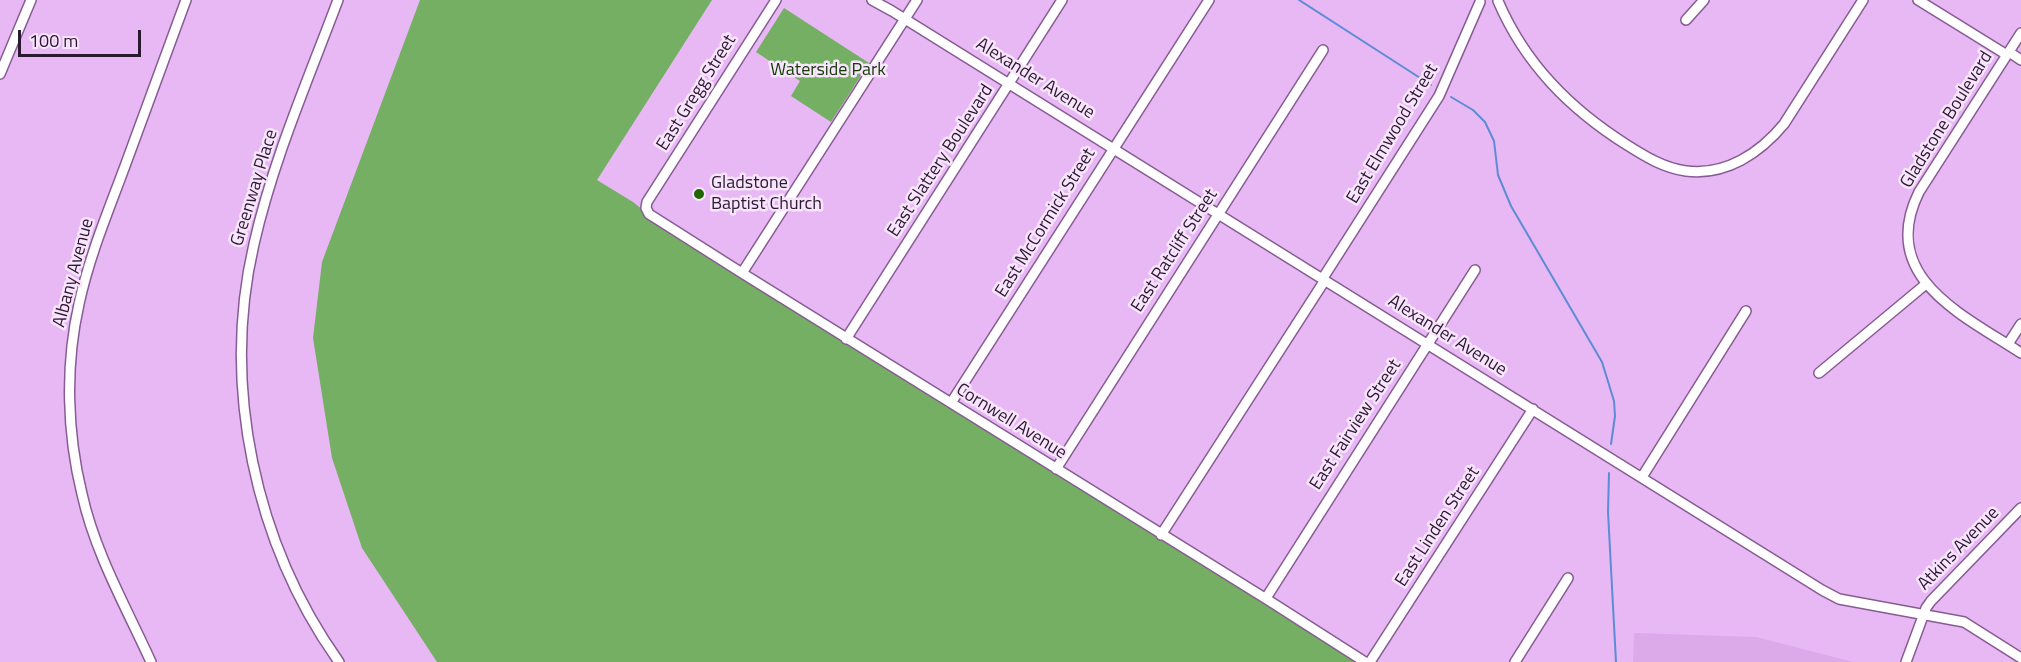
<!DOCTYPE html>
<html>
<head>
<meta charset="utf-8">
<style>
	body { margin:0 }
	#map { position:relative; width:2021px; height:662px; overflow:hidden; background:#e7b8f4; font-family:"Titillium Web",sans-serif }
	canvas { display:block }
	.scale { position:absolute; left:18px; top:30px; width:123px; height:27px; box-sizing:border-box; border:3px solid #2b192f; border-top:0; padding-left:8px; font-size:18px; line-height:21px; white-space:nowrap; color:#2b192f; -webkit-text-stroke:4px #f8e5fd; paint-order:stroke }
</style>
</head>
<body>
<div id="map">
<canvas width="2021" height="662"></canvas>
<div class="scale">100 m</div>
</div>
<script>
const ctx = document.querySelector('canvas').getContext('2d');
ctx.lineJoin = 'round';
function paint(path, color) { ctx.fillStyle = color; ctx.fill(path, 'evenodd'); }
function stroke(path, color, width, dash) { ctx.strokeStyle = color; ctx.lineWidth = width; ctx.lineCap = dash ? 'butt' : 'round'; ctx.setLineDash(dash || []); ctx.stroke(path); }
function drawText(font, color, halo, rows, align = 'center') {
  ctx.font = font + ' "Titillium Web",sans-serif'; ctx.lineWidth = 5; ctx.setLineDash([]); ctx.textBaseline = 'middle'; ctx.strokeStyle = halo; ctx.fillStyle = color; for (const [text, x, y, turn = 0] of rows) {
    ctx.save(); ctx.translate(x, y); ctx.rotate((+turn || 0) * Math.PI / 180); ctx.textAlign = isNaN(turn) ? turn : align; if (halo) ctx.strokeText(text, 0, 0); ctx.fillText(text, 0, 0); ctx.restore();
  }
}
paint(new Path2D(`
	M1634 633 1756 637 1853 662H1633Z`), '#dca9e9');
paint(new Path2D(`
	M420 0H712L597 180 633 202 643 210 651 220 689 246 1110 507 1364 662H437L362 548 332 458 313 338 322 262Z
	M784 8 869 63 831 122 791 96 800 81 756 52Z`), '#75af64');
stroke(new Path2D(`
	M1299 0 1431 85
	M1451 97 1473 110 1485 122 1494 141 1498 175 1511 206 1602 362 1614 401 1615 416 1611 444
	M1609 473 1608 512 1616 662`), '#5d8cd5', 2);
const minor = new Path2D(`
	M338 0C308 80 273 160 254 244 221 386 255 544 339 662
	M776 0 647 202 646 208 649 214 742 273 1268 600 1365 662
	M872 0 892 11 1822 590 1839 599 1964 622 2021 658
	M1918 0 2007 55
	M1498 1C1525 64 1570 109 1627 145 1646 157 1664 168 1686 171 1726 176 1760 153 1784 124L1863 0
	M1686 20 1704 0
	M2021 33 1919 192C1877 277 1963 315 2021 353
	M2009 52 2021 60
	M0 74 31 0
	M742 273 917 0
	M1323 278 1439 96 1480 2
	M846 339 1062 0
	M2008 344 2021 324
	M1819 373 1926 284
	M951 403 1209 0
	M1056 469 1323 50
	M1642 477 1746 311
	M1161 535 1325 280
	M1266 598 1475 270
	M151 662C126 607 95 553 82 494 67 433 65 366 79 304 89 257 108 212 125 166 145 111 166 55 186 0
	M1370 662 1533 409
	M1515 662 1568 578
	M1906 662 1926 608 1931 601 2021 508`);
stroke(minor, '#865c92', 12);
stroke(minor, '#fff', 9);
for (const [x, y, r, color] of [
	[699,194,6,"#216700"]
]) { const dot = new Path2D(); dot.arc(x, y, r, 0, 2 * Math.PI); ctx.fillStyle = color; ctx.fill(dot); stroke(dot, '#f8e5fd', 2); }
drawText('18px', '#133a05', '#f8e5fd', [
	["Waterside Park",828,71]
]);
drawText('18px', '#2b192f', '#f8e5fd', [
	["Alexander Avenue",1035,79,32],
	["East Gregg Street",697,93,-58],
	["Gladstone Boulevard",1947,120,-58],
	["East Elmwood Street",1393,134,-59],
	["East Slattery Boulevard",941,161,-57],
	["Greenway Place",255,188,-73],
	["East McCormick Street",1046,223,-58],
	["East Ratcliff Street",1175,251,-57],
	["Albany Avenue",74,273,-75],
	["Alexander Avenue",1447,336,32],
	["Cornwell Avenue",1011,422,32],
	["East Fairview Street",1356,425,-57],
	["East Linden Street",1438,527,-57],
	["Atkins Avenue",1959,549,-46]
]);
drawText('18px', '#2b192f', '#f8e5fd', [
	["Gladstone",711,184],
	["Baptist Church",711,205]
], 'left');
</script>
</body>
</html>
